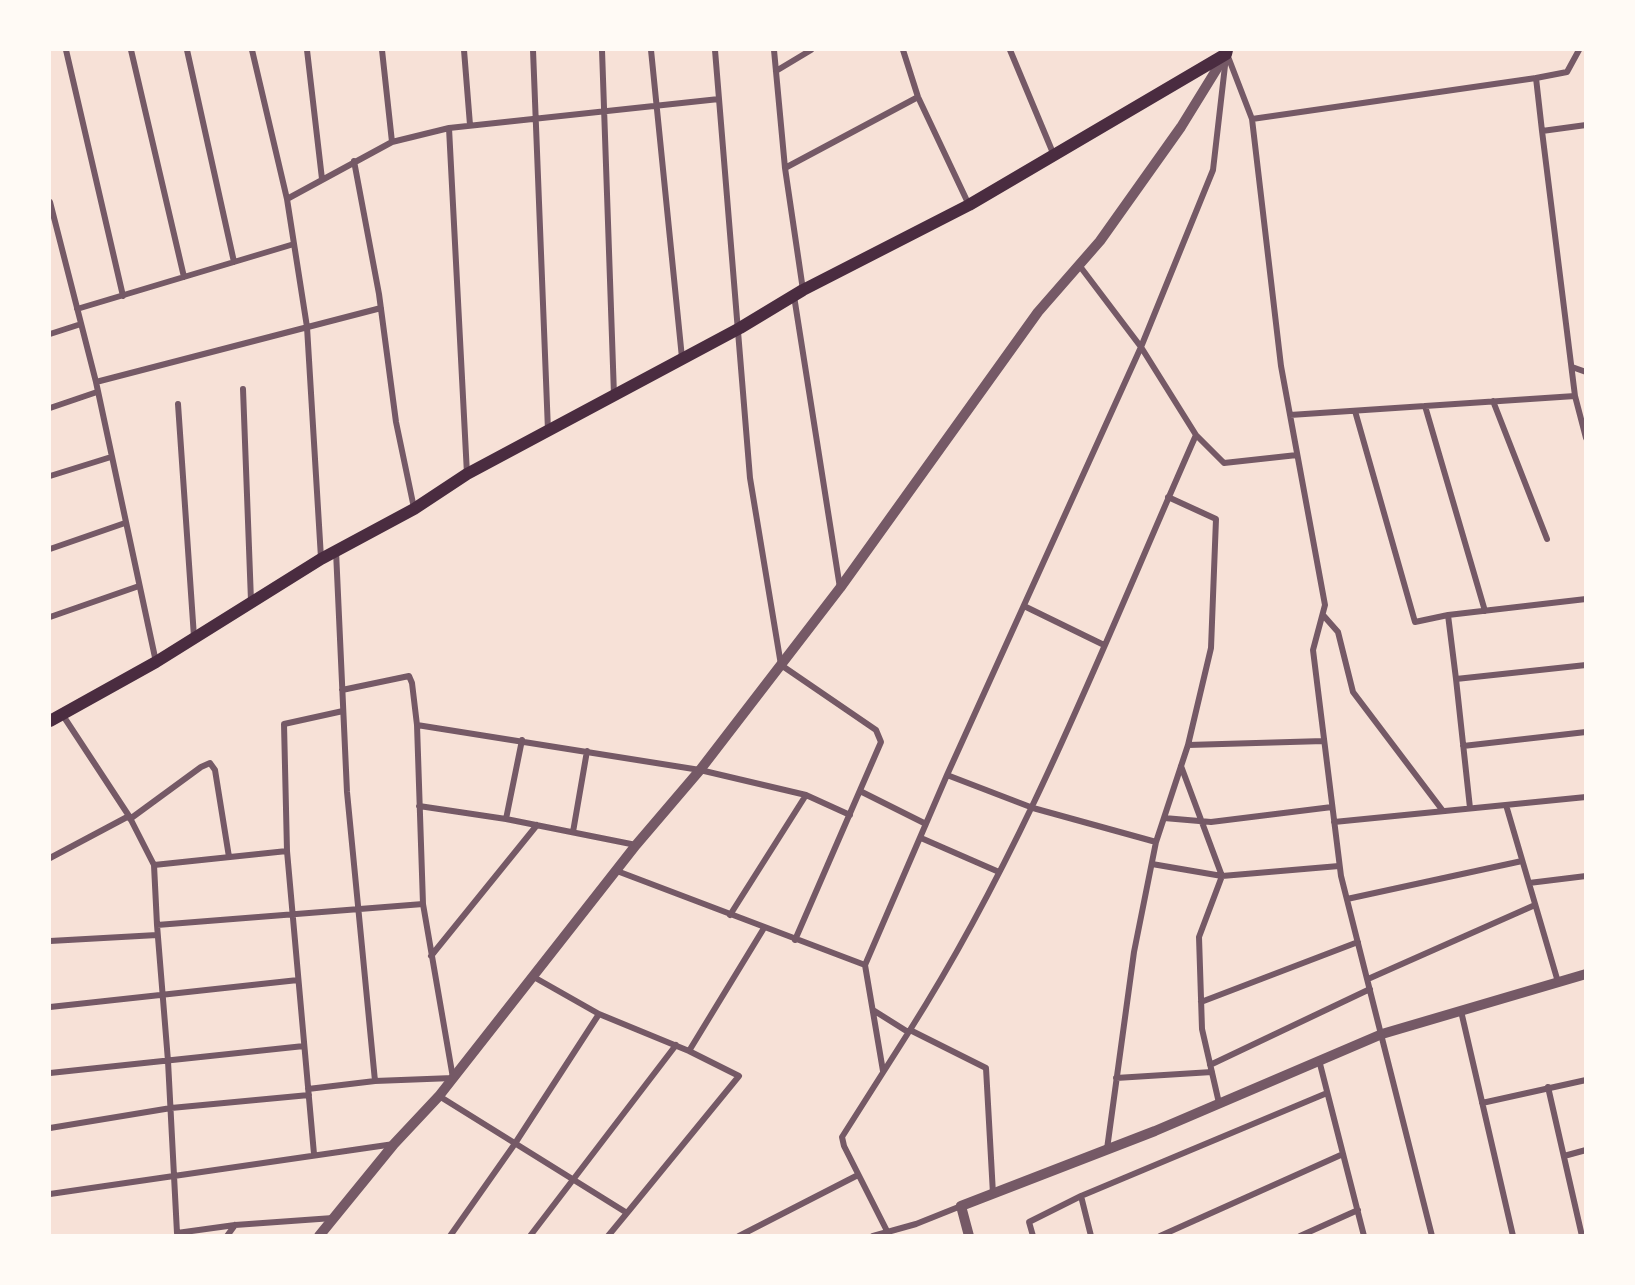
<!DOCTYPE html>
<html>
<head>
<meta charset="utf-8">
<style>
	body { margin:0 }
	#map { position:relative; width:1635px; height:1285px; overflow:hidden; background:#f7e1d7; font-family:Rubik,sans-serif }
	canvas { display:block }
	.frame { position:absolute; inset:0; border:51px solid #fffaf5; pointer-events:none }
</style>
</head>
<body>
<div id="map">
<canvas width="1635" height="1285"></canvas>
<div class="frame"></div>
</div>
<script>
const ctx = document.querySelector('canvas').getContext('2d');
ctx.lineJoin = 'round';
function stroke(path, color, width, dash) { ctx.strokeStyle = color; ctx.lineWidth = width; ctx.lineCap = dash ? 'butt' : 'round'; ctx.setLineDash(dash || []); ctx.stroke(path); }
stroke(new Path2D(`
	M66 50 123 296
	M131 50 184 277
	M187 50 234 262
	M252 50 287 199 307 327 321 558
	M307 50 322 179
	M382 50 392 142
	M464 50 470 125
	M533 50 548 431
	M602 50 614 395
	M651 50 682 358
	M715 50 750 478 781 665 876 730 881 742 795 940
	M774 50 785 168 803 290
	M903 50 918 97 969 205
	M1010 50 1053 153
	M1227 54 1252 119 1281 366 1325 605 1313 650 1341 876 1432 1236
	M776 71 811 50
	M1536 78 1567 72 1579 50
	M1252 119 1536 78 1542 131
	M449 128 467 474
	M354 161 379 294 396 422 414 508
	M785 168 918 97
	M287 199 392 142 449 128 719 99
	M50 202 96 382
	M794 296 840 588
	M77 309 294 244
	M50 334 81 324
	M1572 367 1586 372
	M243 389 251 601
	M1575 396 1542 131 1586 125
	M1493 401 1547 539
	M178 404 194 637
	M1425 406 1485 611
	M50 408 97 392
	M1355 411 1415 622 1448 615
	M1290 415 1575 396 1586 438
	M1196 435 1224 463 1297 455
	M50 476 111 457
	M1168 497 1216 519 1211 648 1188 745
	M50 549 125 523
	M336 551 347 792 375 1081 453 1078 423 904 417 725 700 770 806 795 730 915
	M1024 606 1104 645
	M1323 615 1338 632 1353 692 1443 811
	M50 617 139 586
	M156 662 96 382 381 308
	M1456 679 1448 615 1586 599
	M342 690 409 676 412 683 417 725
	M62 714 129 816
	M1463 746 1586 732
	M947 775 1033 808 1156 842 1134 952 1107 1149
	M860 791 926 824
	M806 795 850 815
	M1506 805 1558 982
	M419 806 506 819 636 845
	M1470 808 1456 679 1586 665
	M1164 818 1211 822 1332 807
	M130 819 201 767 210 763 215 770 229 857
	M506 819 522 740
	M1334 822 1586 797
	M573 832 587 751
	M921 838 999 872
	M1156 842 1188 745 1324 741
	M50 858 129 816 154 865 157 925
	M1152 864 1222 876 1181 766
	M154 865 287 851
	M617 871 865 965 947 775 1141 347 1213 170 1226 57
	M1529 883 1586 876
	M1347 899 1522 861
	M50 941 157 935
	M431 956 537 825
	M865 965 883 1071
	M532 976 599 1014
	M1368 979 1535 905
	M1201 1002 1358 942
	M50 1007 298 980
	M873 1010 908 1032
	M1461 1011 1513 1236
	M1319 1060 1364 1236
	M1210 1065 1370 989
	M50 1073 304 1046
	M1116 1078 1212 1072
	M1548 1087 1582 1236
	M308 1089 375 1081
	M439 1096 627 1213 739 1076 689 1051 764 928
	M1219 1103 1202 1029 1199 937 1222 876 1339 866
	M1482 1103 1586 1080
	M50 1128 171 1108 309 1095
	M314 1154 287 851 284 724 343 711
	M1564 1156 1586 1150
	M50 1194 394 1144
	M993 1194 986 1068 910 1030C1028 844 1107 636 1196 435L1141 347 1079 265
	M333 1218 235 1225 177 1233 168 1061 157 925 423 904
	M887 1231 844 1146 842 1137 910 1030
	M227 1236 235 1225
	M450 1236 514 1145 599 1014 689 1051
	M530 1236 676 1045
	M608 1236 627 1213
	M739 1236 858 1175
	M873 1236 916 1224 961 1206
	M1033 1236 1029 1222 1081 1196
	M1091 1236 1081 1196 1327 1093
	M1160 1236 1343 1154
	M1300 1236 1358 1210`), '#755966', 6);
stroke(new Path2D(`
	M319 1236 394 1144 439 1096 636 845 700 770 840 588 1038 312 1100 241 1181 127 1226 54
	M969 1236 961 1206 1155 1131 1382 1034 1586 974`), '#755966', 10);
stroke(new Path2D(`
	M50 721 156 662 321 559 414 509 467 474 740 328 803 290 969 205 1226 54 1227 50`), '#4a2c40', 12);
</script>
</body>
</html>
